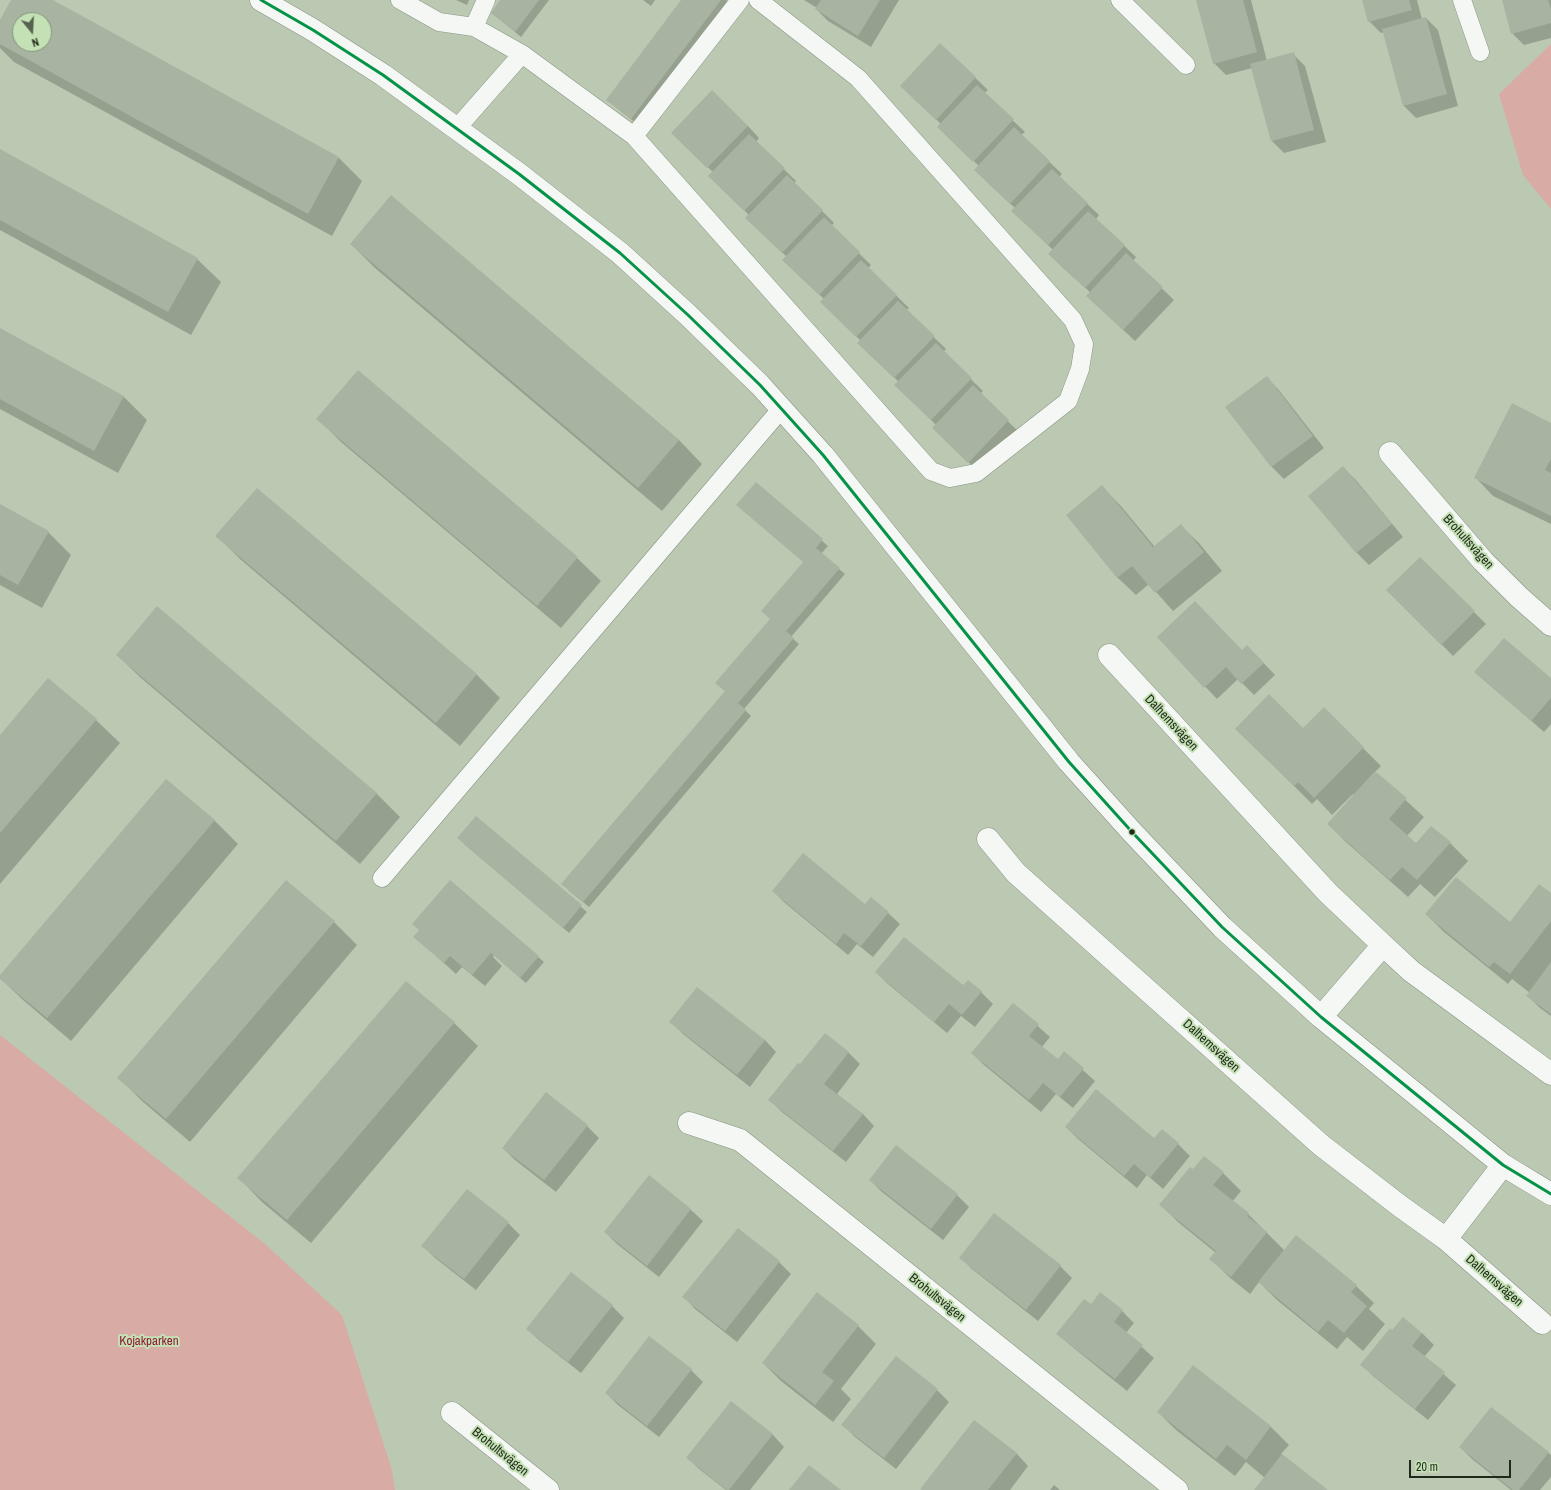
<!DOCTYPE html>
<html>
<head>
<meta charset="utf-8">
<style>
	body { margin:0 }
	#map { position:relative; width:1551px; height:1490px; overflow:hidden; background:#bbc9b3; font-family:"Archivo Narrow",sans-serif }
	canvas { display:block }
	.north { position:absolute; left:12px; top:12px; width:40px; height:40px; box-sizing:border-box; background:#c4e0b5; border:1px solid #829777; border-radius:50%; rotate:162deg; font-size:11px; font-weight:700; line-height:16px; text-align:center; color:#1f2919 }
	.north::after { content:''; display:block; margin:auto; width:14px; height:18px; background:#56614f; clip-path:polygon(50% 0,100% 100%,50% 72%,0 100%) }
	.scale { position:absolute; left:1409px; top:1460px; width:102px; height:18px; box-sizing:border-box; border:2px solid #1f2919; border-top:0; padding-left:5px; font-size:12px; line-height:14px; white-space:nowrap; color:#1f2919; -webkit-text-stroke:3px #c4e0b5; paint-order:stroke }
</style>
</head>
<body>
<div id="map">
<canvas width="1551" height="1490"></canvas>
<div class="north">N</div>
<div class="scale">20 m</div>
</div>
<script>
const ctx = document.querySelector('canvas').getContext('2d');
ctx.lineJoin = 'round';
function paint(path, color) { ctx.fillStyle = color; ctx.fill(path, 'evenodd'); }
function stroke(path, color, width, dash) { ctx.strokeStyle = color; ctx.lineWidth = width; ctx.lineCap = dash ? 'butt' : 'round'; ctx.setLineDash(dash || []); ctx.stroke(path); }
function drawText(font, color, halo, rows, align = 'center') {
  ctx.font = font + ' "Archivo Narrow",sans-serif'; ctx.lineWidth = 4; ctx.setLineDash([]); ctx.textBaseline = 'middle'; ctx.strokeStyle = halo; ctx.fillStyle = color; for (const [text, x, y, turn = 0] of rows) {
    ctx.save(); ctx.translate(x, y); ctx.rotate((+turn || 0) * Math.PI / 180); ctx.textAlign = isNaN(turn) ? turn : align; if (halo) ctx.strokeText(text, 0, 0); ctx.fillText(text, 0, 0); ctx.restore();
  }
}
paint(new Path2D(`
	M1551 44V209L1523 175 1499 94Z
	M0 1035 265 1244 342 1315 392 1470 395 1490H0Z`), '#d8aba5');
paint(new Path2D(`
	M12 0H51L339 158 362 181 332 236 14 62 0 48V22ZM20 20H44V44H20Z
	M456 0H469L467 5Z
	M502 0H549L521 37 492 13Z
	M643 0H655L651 6Z
	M683 0H726L729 3 637 124 607 100Z
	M804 0H899L871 47 828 21 816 9 817 8Z
	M1197 0H1251L1267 61 1293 54 1305 66 1326 142 1284 153 1272 141 1252 68 1226 75 1214 63Z
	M1363 0H1417L1422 19 1426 18 1438 30 1458 106 1416 118 1404 106 1384 32 1381 33 1369 21Z
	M1503 0H1551V38L1524 45 1512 33Z
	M940 44 988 90 984 93 1025 132 1021 135 1062 174 1059 177 1099 215 1096 219 1136 257 1133 261 1174 300 1135 341 1100 308 1091 293 1061 266 1053 250 1025 223 1015 208 987 182 979 166 950 139 941 124 913 98Z
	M748 126 759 138 756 142 796 181 794 183 834 223 831 226 871 265 868 268 909 308 906 310 946 349 943 352 983 391 980 394 1020 433 981 474 933 428 936 425 908 397 899 382 871 355 861 341 821 302 824 299 796 272 787 257 747 218 749 215 709 176 713 172 684 145Z
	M0 150 197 259 221 282 191 335 0 230Z
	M391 196 679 440 702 464 662 511 375 268 351 244Z
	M0 329 124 397 147 420 118 473 0 409Z
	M358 372 577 558 601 581 561 628 341 442 318 419Z
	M1266 377 1278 389 1324 448 1284 479 1272 467 1226 407Z
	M1551 424V524L1493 496 1476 478Z
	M1343 468 1355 479 1403 537 1369 565 1357 553 1309 496Z
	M756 483 828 546 821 554 845 574 791 637 799 644 744 709 751 716 589 907 568 890 726 692 716 683 771 619 804 562Z
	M1102 487 1120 505 1155 547 1181 526 1199 543 1222 571 1173 611 1149 584 1136 595 1118 578 1067 515Z
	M257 489 477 675 500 698 460 746 240 559 217 536Z
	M0 505 48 532 71 555 42 608 0 585Z
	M1420 558 1486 624 1453 656 1388 590Z
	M157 608 377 794 400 817 360 864 141 678 117 655Z
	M1158 637 1242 651 1259 658 1275 675 1254 695 1238 679 1217 699Z
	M1476 672 1551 680V724L1544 732Z
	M49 679 96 720 120 743 0 884V736Z
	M1324 709 1381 766 1375 772 1424 817 1407 836 1416 844 1450 843 1468 861 1435 897 1420 884 1408 897 1346 842 1328 824 1354 796 1353 794 1332 815 1317 799 1312 804 1237 729 1303 730Z
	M167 780 215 821 238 844 71 1041 23 1000 0 978V976Z
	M476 817 587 912 569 933 464 844Z
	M450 882 544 962 526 983 494 955 493 957 502 966 485 986 462 967 456 974 415 937 420 930Z
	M773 891 865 905 888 913 900 924 873 957 857 944 848 955 785 903Z
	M1551 894V1016L1540 1008 1528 996 1530 993 1512 979 1508 984 1444 932 1426 914 1511 924Z
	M334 922 357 945 190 1142 142 1101 119 1078Z
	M876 972 963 987 981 992 993 1004 975 1027 961 1016 947 1033 888 984Z
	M406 982 454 1023 478 1046 311 1243 262 1202 239 1178Z
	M1013 1004 1050 1037 1042 1047 1058 1061 1064 1053 1095 1081 1073 1108 1056 1094 1041 1112 984 1065 972 1053Z
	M671 1022 765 1040 776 1052 750 1087 683 1034Z
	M848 1052 860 1064 837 1094 863 1114 874 1126 846 1162 782 1112 770 1100 800 1066Z
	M546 1093 587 1126 599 1138 556 1192 515 1160 503 1148Z
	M1066 1127 1178 1144 1190 1156 1163 1189 1147 1175 1137 1188 1078 1139Z
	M896 1147 957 1195 969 1207 943 1240 882 1192 870 1180Z
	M1193 1170 1223 1173 1241 1191 1232 1202 1248 1214 1285 1251 1356 1286 1374 1303 1369 1309 1385 1324 1363 1351 1347 1337 1337 1349 1277 1300 1259 1282 1250 1294 1229 1277 1211 1259 1216 1253 1178 1222 1160 1204Z
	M649 1176 691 1210 703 1221 659 1277 617 1244 605 1232Z
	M508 1223 520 1235 476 1290 435 1258 423 1246Z
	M960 1257 1060 1266 1072 1278 1038 1321 972 1269Z
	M779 1262 791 1274 737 1342 695 1309 684 1297Z
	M571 1273 612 1306 624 1318 581 1373 539 1340 527 1329Z
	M1091 1306 1122 1311 1134 1323 1126 1333 1154 1358 1127 1391 1070 1345 1058 1334Z
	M858 1326 876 1344 841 1389 851 1399 833 1422 781 1381 763 1363Z
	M1393 1332 1422 1333 1434 1345 1424 1357 1456 1385 1428 1420 1373 1376 1362 1365Z
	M650 1337 691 1370 703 1382 659 1437 618 1405 606 1393Z
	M896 1357 937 1390 949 1402 896 1469 855 1437 843 1425Z
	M1193 1367 1271 1427 1289 1445 1281 1454 1327 1490H1256L1265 1478 1246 1462 1235 1476 1176 1430 1158 1412Z
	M731 1402 773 1435 784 1447 750 1490H726L699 1469 687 1457Z
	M1491 1408 1551 1455V1477L1540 1490H1511L1472 1459 1460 1447Z
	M974 1421 1017 1454 1028 1466 1010 1490H923Z
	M1054 1485 1060 1490H1050Z`), '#0003');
paint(new Path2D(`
	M11 0H53L339 157 308 214 0 44V20ZM20 20H44V44H20Z
	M500 0H539L515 32 491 13Z
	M681 0H721L631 119 606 100Z
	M821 0H880L858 36 815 9Z
	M1196 0H1243L1257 52 1213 64Z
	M1362 0H1409L1412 10 1368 22Z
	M1502 0H1548L1551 9V23L1511 34Z
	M1426 17 1447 94 1403 106 1382 29Z
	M940 43 976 77 936 120 900 86Z
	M1294 52 1314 130 1271 141 1250 64Z
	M977 85 1014 119 973 162 937 127Z
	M712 90 748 126 707 168 671 133Z
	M1014 127 1050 161 1010 204 974 170Z
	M749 134 785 168 744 211 708 176Z
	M0 149 198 258 168 312 0 220Z
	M1052 169 1088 203 1048 245 1011 211Z
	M787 175 823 210 782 253 745 218Z
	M391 195 679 440 638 488 350 244Z
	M1088 211 1125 245 1085 288 1048 254Z
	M824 217 860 252 819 295 782 260Z
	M1126 253 1163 287 1123 330 1086 296Z
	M861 260 897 295 856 337 820 302Z
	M898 301 935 336 894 378 857 343Z
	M0 328 124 396 94 451 0 399Z
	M936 343 972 378 931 420 894 385Z
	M358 370 578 557 537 606 316 419Z
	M1267 376 1313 436 1271 467 1225 407Z
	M973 385 1009 420 968 463 932 428Z
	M1512 403 1551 423V459L1545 470 1551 473V516L1474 478Z
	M1343 466 1392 524 1356 553 1308 496Z
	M756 482 823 539 816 548 840 568 786 631 794 638 738 703 746 710 583 902 561 884 725 691 715 683 770 619 761 611 803 562 736 505Z
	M1102 485 1153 547 1181 524 1204 552 1155 593 1132 566 1117 578 1066 515Z
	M257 488 477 674 436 723 215 536Z
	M0 504 49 531 18 585 0 575Z
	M1420 557 1475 611 1441 645 1386 590Z
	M1195 601 1242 650 1247 645 1264 663 1241 684 1226 667 1204 688 1157 637Z
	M157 606 377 793 336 841 116 655Z
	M1504 638 1551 678V698L1531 721 1474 672Z
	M48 678 97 719 0 833V735Z
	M1269 694 1303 728 1324 707 1364 747 1314 798 1298 782 1294 786 1235 729Z
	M1375 771 1407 798 1389 819 1416 843 1431 826 1451 842 1417 880 1402 867 1390 880 1327 824Z
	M166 779 215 820 47 1018 0 979V975Z
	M476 816 582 905 563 928 457 838Z
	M803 853 865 904 871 897 889 912 861 946 844 933 836 944 772 891Z
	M1456 877 1510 922 1539 884 1551 893V921L1510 974 1494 962 1489 967 1425 914Z
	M286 880 335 921 166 1119 117 1078Z
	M450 880 539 956 520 978 491 953 472 975 450 956 444 963 413 937 419 930 412 924Z
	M904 937 963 985 968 980 982 991 962 1015 949 1004 934 1022 875 972Z
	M1551 962V1014L1526 996Z
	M406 981 455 1022 287 1220 237 1178Z
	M697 987 765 1040 737 1075 669 1022Z
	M1013 1003 1039 1024 1029 1036 1058 1059 1064 1051 1084 1068 1060 1097 1043 1083 1029 1100 971 1053Z
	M825 1033 849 1052 824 1084 863 1114 833 1151 768 1100 798 1063 800 1064Z
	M1096 1089 1154 1138 1162 1129 1179 1143 1150 1178 1134 1164 1124 1176 1065 1127Z
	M546 1092 588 1125 544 1180 502 1148Z
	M896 1145 958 1194 931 1229 869 1180Z
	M1204 1156 1224 1172 1213 1185 1249 1213 1247 1216 1267 1232 1231 1277 1209 1259 1216 1251 1159 1205 1190 1167 1193 1169Z
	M649 1175 691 1209 647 1266 604 1232Z
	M467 1189 509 1222 464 1279 421 1246Z
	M994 1213 1061 1265 1026 1310 959 1258Z
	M738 1228 780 1261 725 1331 682 1297Z
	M1296 1235 1357 1285 1351 1292 1367 1306 1344 1333 1328 1320 1318 1332 1258 1282Z
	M571 1272 613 1305 568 1362 526 1329Z
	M817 1292 859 1325 822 1372 834 1381 815 1405 762 1363Z
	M1100 1292 1123 1310 1114 1322 1143 1345 1115 1379 1056 1334 1084 1299 1091 1304Z
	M1403 1317 1422 1333 1412 1346 1445 1372 1415 1409 1360 1365 1390 1328 1392 1330Z
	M649 1336 692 1369 647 1426 605 1393Z
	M896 1356 938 1389 884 1458 841 1425Z
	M1193 1365 1271 1426 1246 1460 1227 1445 1216 1459 1157 1412Z
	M731 1401 773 1434 729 1490H727L686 1458Z
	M1491 1407 1549 1452 1519 1490H1513L1459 1447Z
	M974 1420 1017 1453 988 1490H922L920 1489Z
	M1282 1454 1328 1490H1254Z
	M809 1465 841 1490H789Z`), '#a8b3a1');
const lane = new Path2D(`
	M400 0 439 22 474 27 522 54 634 136 931 471 950 478 976 473 1068 401 1080 369 1084 344 1073 320 858 78 758 0
	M1120 0 1186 65
	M1462 0 1480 52
	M474 27 486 0
	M457 128 522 54
	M634 136 740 0
	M382 878 782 408`);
const street = new Path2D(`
	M261 0 313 30 383 75 519 174 620 253 688 315 760 385 823 455 1069 762 1132 832 1222 927 1321 1017 1503 1165 1551 1194
	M1390 453 1483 561 1519 597 1551 625
	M1109 655 1328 893 1383 945 1411 971 1551 1074
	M988 839 1016 873 1321 1145 1400 1206 1446 1239 1542 1323
	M1321 1017 1383 945
	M689 1123 740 1140 1177 1490
	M1446 1239 1503 1165
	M452 1413 548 1490`);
stroke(lane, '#899483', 19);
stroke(street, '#899483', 23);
stroke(lane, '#f5f7f4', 18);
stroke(street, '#f5f7f4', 22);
stroke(new Path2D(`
	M261 0 313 30 383 75 519 174 620 253 688 315 760 385 823 455 1069 762 1132 832 1222 927 1321 1017 1503 1165 1551 1194`), '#059348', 3);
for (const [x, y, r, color] of [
	[1132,832,3.5,"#1f2919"]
]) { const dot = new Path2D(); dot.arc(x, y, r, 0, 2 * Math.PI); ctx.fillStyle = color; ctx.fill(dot); stroke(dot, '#c4e0b5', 1.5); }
drawText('13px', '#1f2919', '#c4e0b5', [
	["Brohultsvägen",1468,542,48],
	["Dalhemsvägen",1171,723,47],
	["Dalhemsvägen",1211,1046,42],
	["Dalhemsvägen",1494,1281,41],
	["Brohultsvägen",937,1298,39],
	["Brohultsvägen",500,1452,39]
]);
drawText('13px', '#911a35', '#c4e0b5', [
	["Kojakparken",149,1342]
]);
</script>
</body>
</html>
